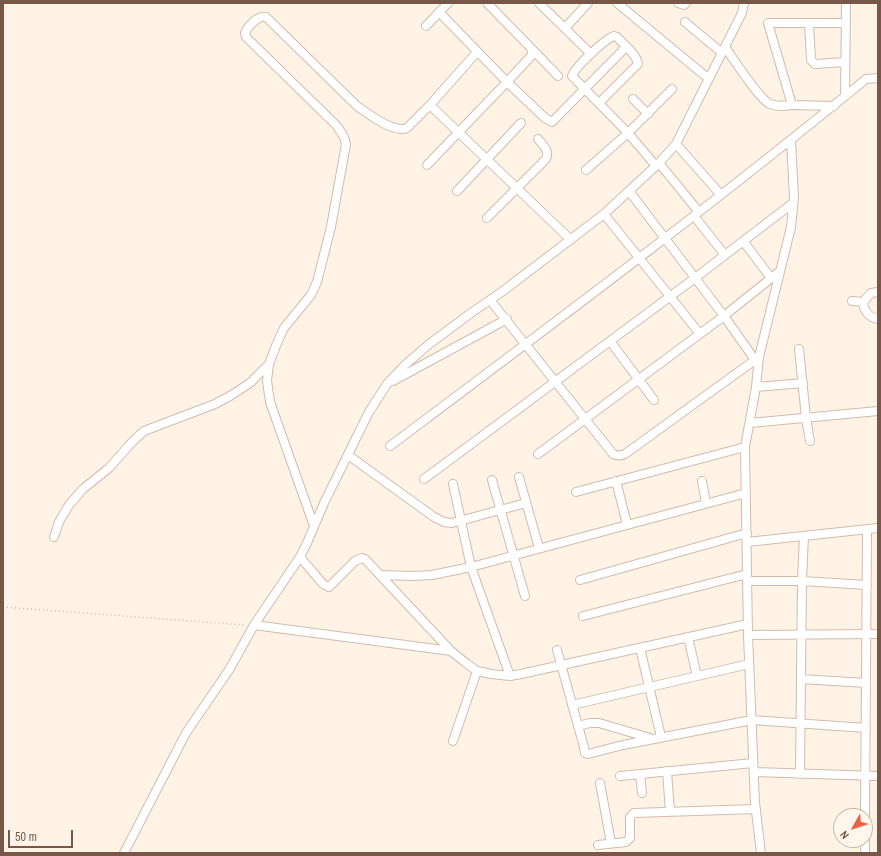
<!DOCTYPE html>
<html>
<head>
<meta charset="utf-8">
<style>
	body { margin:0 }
	#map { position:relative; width:881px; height:856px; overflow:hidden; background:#fef3e5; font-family:"Archivo Narrow",sans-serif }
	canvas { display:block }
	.frame { position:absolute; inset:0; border:4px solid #785748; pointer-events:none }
	.north { position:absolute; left:833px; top:808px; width:40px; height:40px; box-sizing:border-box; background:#fff7ec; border:1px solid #c9b7aa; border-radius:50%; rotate:231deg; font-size:11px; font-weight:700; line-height:16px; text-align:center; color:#785748 }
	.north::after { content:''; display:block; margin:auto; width:14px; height:18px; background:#ee6043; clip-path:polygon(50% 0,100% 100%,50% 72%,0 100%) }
	.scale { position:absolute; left:8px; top:830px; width:65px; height:18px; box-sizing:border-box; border:2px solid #785748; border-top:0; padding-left:5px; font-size:12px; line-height:14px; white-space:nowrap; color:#785748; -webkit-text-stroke:3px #fff7ec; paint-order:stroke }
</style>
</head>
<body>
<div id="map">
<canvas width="881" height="856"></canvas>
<div class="frame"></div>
<div class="north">N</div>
<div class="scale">50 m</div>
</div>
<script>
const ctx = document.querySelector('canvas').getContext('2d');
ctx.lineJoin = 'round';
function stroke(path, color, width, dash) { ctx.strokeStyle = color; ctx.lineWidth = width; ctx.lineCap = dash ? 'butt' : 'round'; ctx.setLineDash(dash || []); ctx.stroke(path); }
const minor = new Path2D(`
	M539 3 591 54
	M617 3 709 79
	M678 3 684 5 686 3
	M439 12 507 82 545 118 552 122 626 47
	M685 22 722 53
	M809 23 811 60 815 64 845 62
	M426 26 448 3
	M565 28 588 3
	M725 47C733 58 759 99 770 104 777 107 784 106 792 105
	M531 48 558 76
	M477 52 430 105 571 240
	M845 96 846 3
	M633 99 648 114
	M599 103 638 64C637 54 623 44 617 37L614 36C605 39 574 68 572 76L628 133 656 166
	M834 106 792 105 768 23H846
	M676 144 721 195
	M659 163 699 212
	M427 165 507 82 532 55V51L530 47 487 3
	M586 170 628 133 672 89
	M457 191 521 123
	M629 191 724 316 755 360
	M604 214 700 334
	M694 216 725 255
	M487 218 546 159C550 151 543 145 538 139
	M743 241 771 278
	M490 300 613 454C618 456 620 456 625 454L759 357
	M852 301 863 302 871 293 878 292
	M863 302C864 311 868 317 878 319
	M610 341 654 400
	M799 349 806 418 810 441
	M393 381 507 319
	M756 387 803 383
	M750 423 878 411
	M390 446C550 326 711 206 866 79L878 78
	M538 454 724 316 780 271
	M348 455 434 517 444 522 452 523 526 503
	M519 477 539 548
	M424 479 695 278 793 203
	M492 480 525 596
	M616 481 627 524
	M702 481 706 503
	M453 484 471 567 510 676
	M576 492 745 447
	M314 526 270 402 267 381 269 364 277 343 284 328 311 295 317 282 331 227 346 144 344 137 337 126 246 37 245 33C248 26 258 15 266 17L357 106C368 114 395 134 407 128L430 105
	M54 537 59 522 69 505 83 489 109 468 133 441 144 431 215 404 230 396 250 383 269 364
	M747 542 878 528
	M300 557 323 584 329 587 355 561 362 558 365 559 451 651 466 663 477 671 491 674 510 676 521 674 748 624
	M381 575 412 576 432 575 471 567 746 493
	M580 580 747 533
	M747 581H802L867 585
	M583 616 747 574
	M254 625 451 651
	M748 635 878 634
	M688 637 697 676
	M640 648 661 737
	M557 650 584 747 585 753 588 754 623 745 752 720 866 728
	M801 679 866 683
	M572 705 749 664
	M578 726 590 723H599L650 738
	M453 741 477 671
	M667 771 670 812
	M754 772 878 776
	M640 774 642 793
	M800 774 802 581 804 536
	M620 776 753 763
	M600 783 611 843
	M865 816 867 529
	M598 845 626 842 630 838V817L634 813 756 809
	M124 853 186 733 229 670 254 625 300 557 307 543 324 503 369 412 387 384 405 365 428 345 471 313 503 291 604 214 659 163 676 144 742 13 744 3
	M761 853 755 803 748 635 745 447 756 387 759 357 791 227 794 197 791 141
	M865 853V840`);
stroke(minor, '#d2bbad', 10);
stroke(new Path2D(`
	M3 607 245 625`), '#dab29e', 1.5, [1, 3]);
stroke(minor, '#fff', 8);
</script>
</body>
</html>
